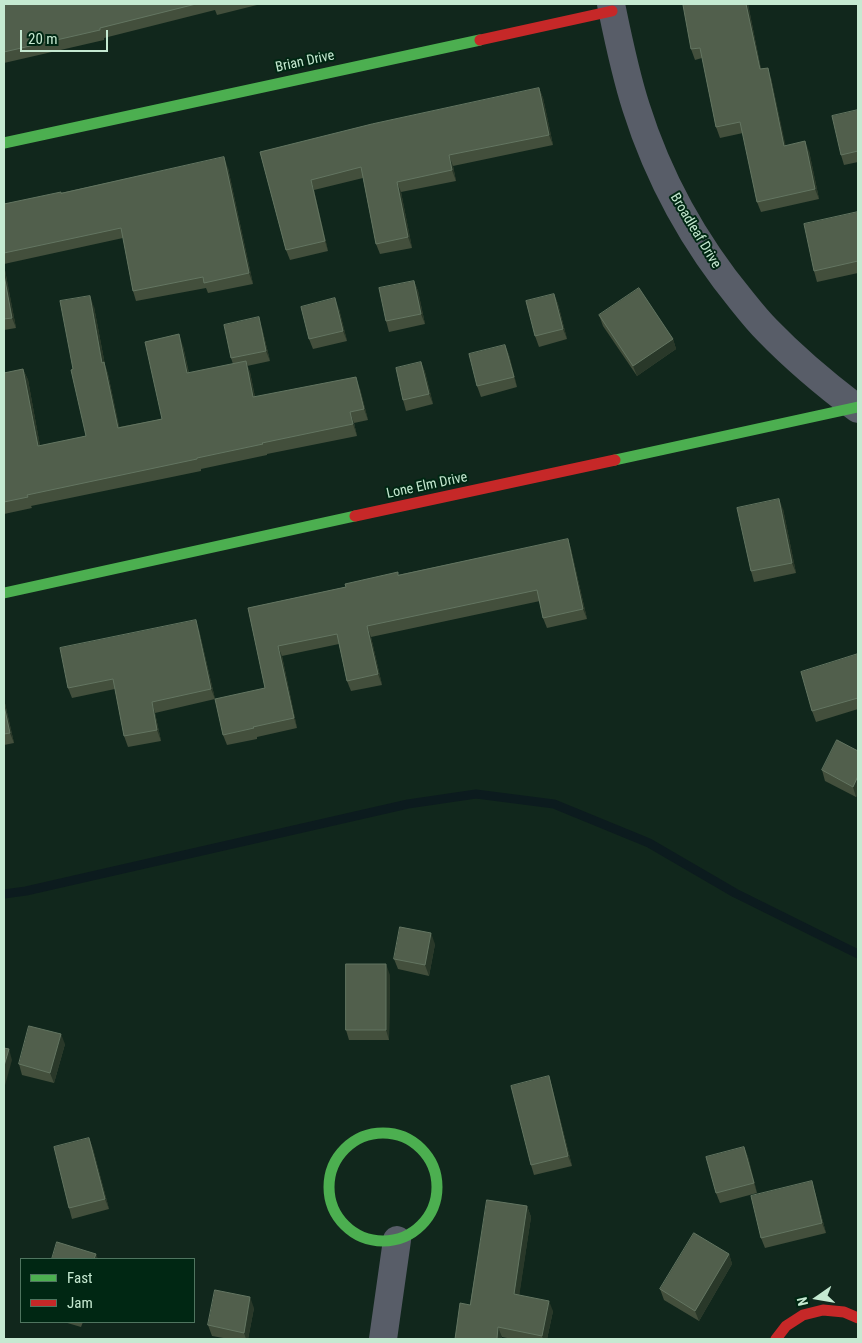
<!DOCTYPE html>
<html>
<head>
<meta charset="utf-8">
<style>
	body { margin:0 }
	#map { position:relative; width:862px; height:1343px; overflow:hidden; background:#11271c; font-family:"Roboto Condensed",sans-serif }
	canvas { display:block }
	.frame { position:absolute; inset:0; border:5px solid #c5e9d1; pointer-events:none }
	.legend { position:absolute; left:20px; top:1258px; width:175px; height:65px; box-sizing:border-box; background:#002713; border:1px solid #4f755f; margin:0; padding:6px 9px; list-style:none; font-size:15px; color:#c5e9d1 }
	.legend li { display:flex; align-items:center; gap:10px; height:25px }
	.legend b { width:25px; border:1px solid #4f755f }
	.north { position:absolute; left:792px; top:1273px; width:50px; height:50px; -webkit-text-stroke:4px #002713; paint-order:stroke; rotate:257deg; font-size:14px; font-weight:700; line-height:20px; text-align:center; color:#c5e9d1 }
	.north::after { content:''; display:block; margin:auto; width:18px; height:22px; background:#c5e9d1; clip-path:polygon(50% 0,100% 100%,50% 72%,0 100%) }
	.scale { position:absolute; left:20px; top:30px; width:88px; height:22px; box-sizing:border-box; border:2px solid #c5e9d1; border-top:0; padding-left:6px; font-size:15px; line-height:18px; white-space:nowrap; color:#c5e9d1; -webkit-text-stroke:4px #002713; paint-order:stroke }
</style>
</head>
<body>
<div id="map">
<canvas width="862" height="1343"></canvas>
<div class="frame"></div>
<ul class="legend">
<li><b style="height:6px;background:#4caf50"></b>Fast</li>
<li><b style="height:6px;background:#c62828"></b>Jam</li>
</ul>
<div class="north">N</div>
<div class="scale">20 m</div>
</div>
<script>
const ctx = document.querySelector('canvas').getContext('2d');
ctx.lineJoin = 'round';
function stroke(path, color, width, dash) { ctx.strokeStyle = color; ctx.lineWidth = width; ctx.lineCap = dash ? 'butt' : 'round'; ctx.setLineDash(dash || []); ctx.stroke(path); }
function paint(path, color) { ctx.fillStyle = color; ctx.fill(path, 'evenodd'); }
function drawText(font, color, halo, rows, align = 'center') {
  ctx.font = font + ' "Roboto Condensed",sans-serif'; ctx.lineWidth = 4; ctx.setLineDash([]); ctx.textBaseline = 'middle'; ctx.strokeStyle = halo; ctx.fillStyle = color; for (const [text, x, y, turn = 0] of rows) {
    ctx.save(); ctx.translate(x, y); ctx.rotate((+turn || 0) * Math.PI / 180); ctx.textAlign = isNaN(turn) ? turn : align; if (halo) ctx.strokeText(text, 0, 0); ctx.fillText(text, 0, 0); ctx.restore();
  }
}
stroke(new Path2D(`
	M4 894 26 891 408 804 476 794 554 804 649 843 735 893 858 954`), '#0c1b1e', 9);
stroke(new Path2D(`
	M611 4C618 38 625 73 636 107 658 177 695 244 742 301 750 311 758 321 767 330 795 359 826 385 858 409
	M383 1339 397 1240`), '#585d68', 28);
stroke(new Path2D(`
	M4 143 480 40
	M615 460 858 407
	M4 593 355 516
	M329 1187a54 54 0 1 1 108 0a54 54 0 1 1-108 0Z`), '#4caf50', 11);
stroke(new Path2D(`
	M480 40 612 11
	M355 516 615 460
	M776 1339 786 1326 803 1315 823 1310 844 1312 858 1318`), '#c62828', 11);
paint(new Path2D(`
	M4 4H261L217 15 215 10 104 38V40L4 63Z
	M689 4H748L761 69 771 78 785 145 809 151 819 199 761 212 757 202 743 133 720 138 716 127 702 58 695 60 691 49Z
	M539 88 543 98 553 145 453 166 456 181 401 192 412 248 380 254 376 244 363 178 314 190 328 251 290 260 286 250 260 152Z
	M858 110V162L844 165 841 155Z
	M228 168 253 284 208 293 206 288 136 301 133 291 123 238 4 264V204L61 193Z
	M858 212V273L817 282 814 271Z
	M4 265 16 328 4 330Z
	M414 281 418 291 425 324 389 332 386 321Z
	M554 294 558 304 567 339 539 347 535 336Z
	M94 307 105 365 108 374 119 427 162 419 183 346 189 373 233 364 231 358 262 328 270 361 247 366 250 372 255 397 360 389 368 420 354 423 357 436 267 454V455L201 469V471L31 506 32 508 4 514V373L23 369 28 380 40 446 86 436 73 369Z
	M339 309 347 341 313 349 309 339Z
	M599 315 673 339 676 349 637 376 603 326Z
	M505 345 509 355 517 387 481 397 477 386Z
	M421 362 425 372 433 404 406 411 403 400Z
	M783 509 796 573 754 582 751 571Z
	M568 539 571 549 587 619 547 628 543 618 540 601 371 637 382 685 351 691 347 681 339 644 282 656 297 728 257 737V739L227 745 223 735 265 688 248 608Z
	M199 630 215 699 155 713 161 741 128 747 124 736 115 689 72 698 68 688Z
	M858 654V709L816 722 812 711Z
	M4 699 14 743 4 745Z
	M858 751V794L856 797 825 781 822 770Z
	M435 944 429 976 398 969 394 959Z
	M390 975 389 1040H349L346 1030Z
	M65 1044 54 1083 22 1075 19 1064Z
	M549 1076 552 1087 572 1166 534 1175 531 1165Z
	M89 1138 93 1149 109 1209 72 1219 69 1208Z
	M744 1147 748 1157 757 1193 720 1203 716 1193Z
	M815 1192 826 1233 765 1248 761 1238Z
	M527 1206 531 1217 519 1295 553 1311 547 1339H512L502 1337 470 1305Z
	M729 1254 732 1264 699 1321 664 1300 660 1289Z
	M254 1308 248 1339H229L212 1336 208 1325Z
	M64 1322H83L81 1327Z`), '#434f3c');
paint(new Path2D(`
	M746 4H748L763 80 760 69Z
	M768 68 771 78 788 156 784 146Z
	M539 88 543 98 553 145 549 135Z
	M805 141 809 151 819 199 815 189Z
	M449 155 453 166 456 181 452 170Z
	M224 157 228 168 253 284 249 273Z
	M311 180 314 190 328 251 325 241Z
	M397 182 401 192 412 248 408 237Z
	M4 265 16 328 12 318 4 275Z
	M414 281 418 291 425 324 421 314Z
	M554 294 558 304 567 339 563 329Z
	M90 296 94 307 105 365 108 374 122 439 118 428 102 363Z
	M335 298 339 309 347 341 343 331Z
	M259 317 262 328 270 361 266 351Z
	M179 334 183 346 191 385 187 373Z
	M673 339 676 349 637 376 633 366Z
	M505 345 509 355 517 387 514 377Z
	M246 361 250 372 257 409 253 397Z
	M421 362 425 372 433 404 429 394Z
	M23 369 28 380 42 457 38 446Z
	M356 377 360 389 368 420 364 409Z
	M350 412 354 423 357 436 353 424Z
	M779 499 783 509 796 573 792 563Z
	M568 539 571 549 587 619 583 609Z
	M196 620 199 630 215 699 211 689Z
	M367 626 371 637 382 685 378 674Z
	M278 646 282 656 297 728 294 718Z
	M4 699 14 743 10 733 4 706Z
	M152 702 155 713 161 741 157 730Z
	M858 776V794L856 797 853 787Z
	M431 933 435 944 429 976 425 965Z
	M386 964 390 975 389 1040 386 1030Z
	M61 1034 65 1044 54 1083 50 1073Z
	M9 1049 12 1060 4 1089V1066Z
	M549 1076 552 1087 572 1166 568 1156Z
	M89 1138 93 1149 109 1209 105 1199Z
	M744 1147 748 1157 757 1193 754 1183Z
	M812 1181 815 1192 826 1233 822 1223Z
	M527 1206 531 1217 518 1304 514 1294Z
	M96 1254 98 1259H94Z
	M729 1254 732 1264 699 1321 695 1311Z
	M250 1297 254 1308 248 1339H246L244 1333Z
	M549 1301 553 1311 547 1339H543L542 1336Z
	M498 1327 502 1337V1339H497Z`), '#293829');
const building = new Path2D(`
	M4 4H196L100 28V30L4 52Z
	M689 4H746L760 69 768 68 784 146 805 141 815 189 757 202 740 122 716 127 700 48 691 49 683 5Z
	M539 88 549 135 449 155 452 170 397 182 408 237 376 244 361 167 311 180 325 241 286 250 260 152 372 124Z
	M858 110V151L841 155 832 116Z
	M224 157 249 273 204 283 203 277 133 291 121 228 4 253V204L61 192V193Z
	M858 212V261L814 271 804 224Z
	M4 275 12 318 4 319Z
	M414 281 421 314 386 321 379 288Z
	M639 288 673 339 633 366 599 315Z
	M554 294 563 329 535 336 526 301Z
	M90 296 102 363 104 362 118 428 162 419 145 342 179 334 187 373 246 361 253 397 356 377 364 409 350 412 353 424 262 443 263 444 197 458V459L27 495 28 497 4 502V373L23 369 38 446 86 436 71 370 73 369 60 301Z
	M335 298 343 331 309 339 301 307Z
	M259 317 266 351 231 358 224 325Z
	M505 345 514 377 477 386 469 354Z
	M421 362 429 394 403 400 396 368Z
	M779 499 792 563 751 571 737 508Z
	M568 539 583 609 543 618 537 590 367 626 378 674 347 681 337 634 278 646 294 718 253 727 254 728 223 735 215 699 265 688 248 608 346 587 345 584 398 572V575Z
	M196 620 211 689 152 702 157 730 124 736 113 679 68 688 60 648Z
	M858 654V698L812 711 801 672Z
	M4 706 10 733 4 734Z
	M837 740 858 751V776L853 787 822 770Z
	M400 927 431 933 425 965 394 959Z
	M346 964H386V1030H346Z
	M29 1026 61 1034 50 1073 19 1064Z
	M4 1048 9 1049 4 1066Z
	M549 1076 568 1156 531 1165 511 1086Z
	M89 1138 105 1199 69 1208 54 1147Z
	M744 1147 754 1183 716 1193 706 1157Z
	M812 1181 822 1223 761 1238 751 1196Z
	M487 1200 527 1206 514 1294 549 1301 542 1336 498 1327 497 1339H455L460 1303 470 1305Z
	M694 1233 729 1254 695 1311 660 1289Z
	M57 1242 96 1254 94 1259H52Z
	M215 1290 250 1297 244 1333 208 1325Z`);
paint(building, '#515f4c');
stroke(building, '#637561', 1);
drawText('14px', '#c5e9d1', '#002713', [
	["Brian Drive",305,62,-12],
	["Broadleaf Drive",695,231,59],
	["Lone Elm Drive",427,486,-12]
]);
</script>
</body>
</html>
